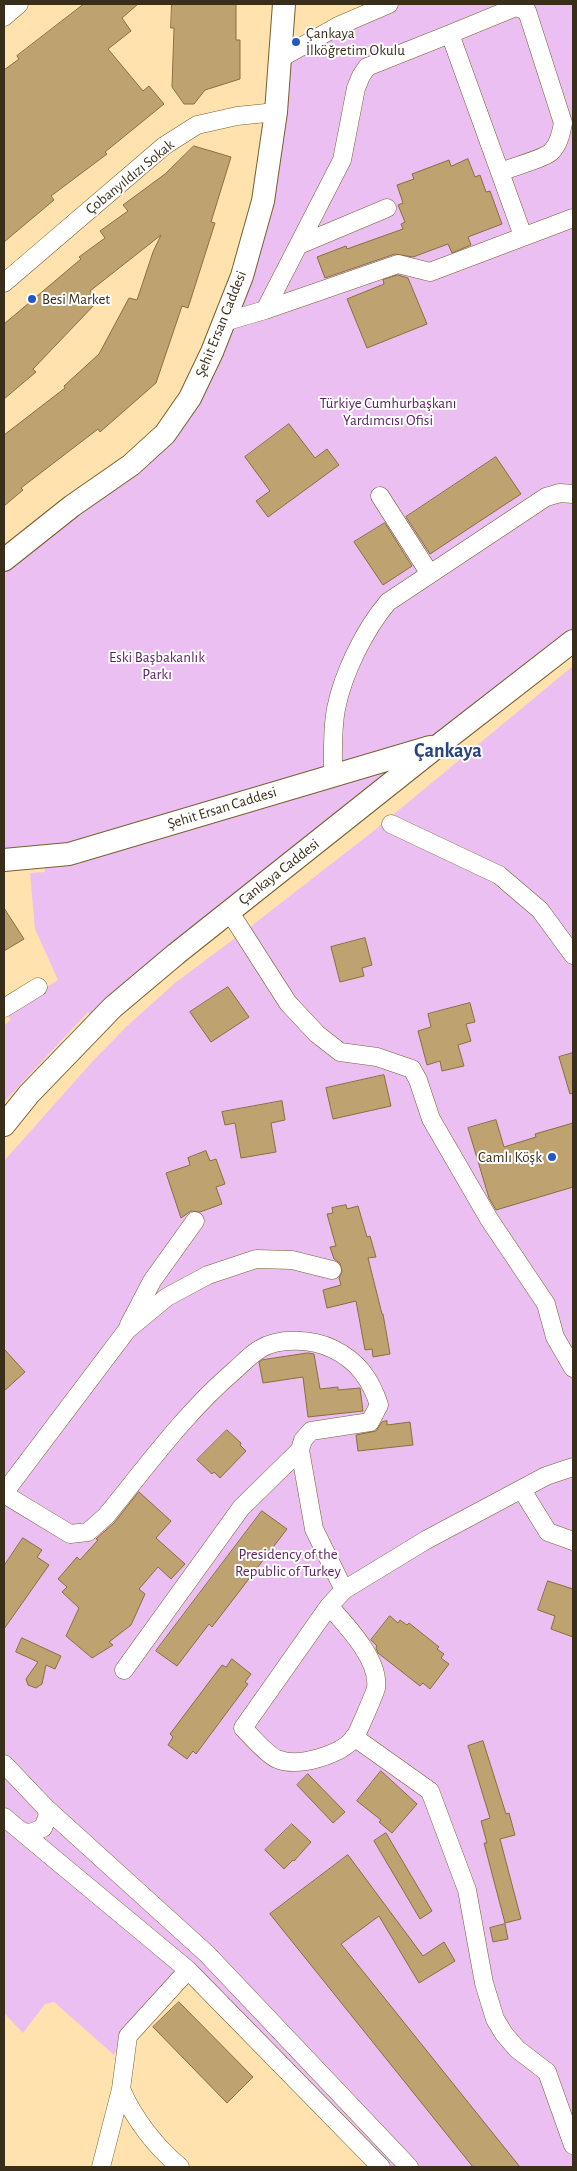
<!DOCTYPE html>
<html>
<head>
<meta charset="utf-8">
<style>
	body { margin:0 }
	#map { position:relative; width:577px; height:2171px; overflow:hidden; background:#ffe2ae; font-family:"Alegreya Sans",sans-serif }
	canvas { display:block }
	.frame { position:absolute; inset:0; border:5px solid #392e19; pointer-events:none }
</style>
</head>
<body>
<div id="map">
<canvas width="577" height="2171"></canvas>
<div class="frame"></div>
</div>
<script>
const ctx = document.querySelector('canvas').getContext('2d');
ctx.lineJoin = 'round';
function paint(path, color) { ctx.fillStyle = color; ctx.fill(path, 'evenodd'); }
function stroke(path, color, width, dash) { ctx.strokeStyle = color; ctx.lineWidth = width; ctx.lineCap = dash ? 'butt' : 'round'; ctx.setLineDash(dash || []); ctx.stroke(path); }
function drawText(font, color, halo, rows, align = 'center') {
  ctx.font = font + ' "Alegreya Sans",sans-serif'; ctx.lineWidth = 4; ctx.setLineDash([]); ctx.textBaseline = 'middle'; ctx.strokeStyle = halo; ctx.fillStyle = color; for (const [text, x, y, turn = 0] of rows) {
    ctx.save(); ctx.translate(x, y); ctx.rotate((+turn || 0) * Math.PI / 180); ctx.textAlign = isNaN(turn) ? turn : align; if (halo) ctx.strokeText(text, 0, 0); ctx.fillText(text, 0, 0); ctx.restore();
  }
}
paint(new Path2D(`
	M389 4H573V641L95 1026 88 1012 4 1102V1025L11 1020 6 1012 58 980 35 929 30 873 45 872 43 856 4 860V560L165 434 242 276 281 58Z
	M573 666V2167H385L189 1964 123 2036 114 2055 54 2002 45 2004 23 2033 4 2013V1161L92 1062 126 1027 175 983 250 927 371 833Z`), '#ecbff2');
const building = new Path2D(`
	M84 4H138L122 18 131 31 108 49 143 91 149 86 164 104 105 152 107 154 51 196 54 200 4 242V70L19 59 17 56Z
	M172 4H236V40H240V79L205 90 194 104H184L172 87 174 28H171Z
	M194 146 231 157 211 222 215 223 188 308 182 306 156 383 100 432 98 429 21 488 23 490 4 506V435L65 388 64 386 99 354 129 298 137 300 153 252 161 235 90 291 98 301 33 369 36 372 4 399V324L81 259 79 257 105 238 100 231 128 211 123 205 165 174Z
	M468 159 475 177 480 175 486 192 490 191 502 224 468 237 471 245 452 253 448 244 413 257 395 254 325 278 317 257 346 246 347 249 403 229 401 224 405 222 398 205 403 203 397 185 414 179 412 174 449 160 451 166Z
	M398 275 408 278 427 324 367 348 347 299 384 284 383 280Z
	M289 424 315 458 327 449 339 465 268 517 256 501 270 491 245 457Z
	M496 457 521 494 430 554 406 517Z
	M385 523 412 566 383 585 354 542Z
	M4 908 24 939 4 951Z
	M365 938 372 965 362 968 364 976 340 982 331 947Z
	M228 987 249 1017 211 1042 190 1012Z
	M470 1003 475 1022 466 1024 471 1041 458 1045 464 1066 442 1071 440 1061 427 1065 418 1031 431 1027 428 1014Z
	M573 1053V1093L570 1094 559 1057Z
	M384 1075 391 1106 333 1119 326 1088Z
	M282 1101 285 1120 271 1123 276 1152 241 1158 235 1123 225 1125 222 1112Z
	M496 1120 504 1147 536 1137 535 1134 573 1123V1187L496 1210 489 1198 468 1128Z
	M206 1151 210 1161 216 1159 225 1184 216 1187 222 1204 200 1212 191 1211 181 1218 166 1173 190 1165 188 1158Z
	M346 1205 347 1209 358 1206 367 1237 370 1236 376 1257 368 1258 382 1314H383L390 1354 373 1357 372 1349 365 1350 356 1301 327 1308 323 1290 341 1285 339 1278 342 1272 340 1263 334 1259 330 1247 336 1246 327 1214 333 1213 332 1208Z
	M4 1349 25 1372 4 1391Z
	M308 1353 314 1354 320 1389 338 1387V1390L360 1388 363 1411 308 1417 303 1377 263 1383 259 1362 262 1360Z
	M387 1421V1425L410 1422 413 1445 358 1451 356 1435 376 1431 382 1422Z
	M227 1430 241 1443 240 1445 246 1451 220 1478 214 1472 212 1474 197 1460Z
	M139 1492 171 1521 156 1538 185 1564 171 1579 158 1567 139 1589 145 1594 131 1625 109 1642 113 1645 92 1658 66 1636 79 1608 62 1592 67 1587 58 1579 77 1557 80 1560 98 1540 96 1539 114 1523Z
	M262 1511 287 1529 212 1627 209 1624 177 1666 156 1651Z
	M23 1538 42 1550 37 1557 49 1565 4 1629V1566Z
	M548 1581 573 1589V1637L551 1629 555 1616 538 1610Z
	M390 1616 398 1623 400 1620 407 1625 409 1623 439 1647 437 1649 444 1654 441 1658 449 1664 430 1689 423 1683 420 1686 378 1653 376 1648 377 1646 371 1640Z
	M22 1638 61 1656 55 1669 46 1665 42 1684 36 1688 28 1685 26 1679 38 1662 16 1652Z
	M232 1659 251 1674 245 1682 248 1684 196 1754 193 1751 187 1759 168 1745 173 1737 170 1734 222 1665 226 1667Z
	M483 1741 506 1814 509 1813 515 1835 500 1839 521 1919 505 1923 484 1843H487L481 1821 490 1818 468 1746Z
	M381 1771 417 1804 392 1833 379 1822 381 1820 357 1801Z
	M308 1774 345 1812 333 1823 297 1785Z
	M292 1824 311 1842 294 1861 293 1860 284 1869 265 1850Z
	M386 1833 432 1911 420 1919 374 1841Z
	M348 1855 423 1956 444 1942 455 1961 419 1983 379 1916 341 1944 520 2167H473L270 1914Z
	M505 1924 508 1939 493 1942 490 1928Z
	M179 2002 253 2077 227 2103 153 2027Z`);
paint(building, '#bea370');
stroke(building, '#886f3d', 1);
const minor = new Path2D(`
	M4 17 19 4
	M450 34 516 7 527 11 563 123C561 133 559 144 551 152 545 158 510 168 500 172
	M281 58 338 26 389 4
	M299 245 387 208
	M4 283 164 146 197 125 237 116 276 112
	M265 310 342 160 356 88 361 76 367 67 450 34 523 236
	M224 322 265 310 398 264 430 272 573 218
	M380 496 430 574
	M333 774C333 752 332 730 336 709 343 673 365 629 388 602L546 497 560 493 573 494
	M391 824 499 875 540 910 573 955
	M229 911 288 1003 317 1034 340 1052 377 1057 412 1069 418 1080 431 1119 489 1219 546 1304 555 1337 573 1368
	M4 1008 38 987
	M129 1325 152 1281 195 1221
	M522 1490 548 1532 573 1541
	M4 1493 127 1330 167 1297 208 1275 256 1259 292 1260 332 1270
	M4 1494 70 1534 88 1532 106 1516C147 1466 185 1413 234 1371 242 1364 250 1355 260 1349 279 1337 313 1339 333 1349 358 1361 371 1380 379 1405L370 1422 311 1431 303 1440 300 1450
	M329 1606C346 1625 380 1660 376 1688 375 1693 358 1732 355 1737 341 1755 298 1768 277 1759 267 1755 251 1736 243 1728L329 1606 344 1590 426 1540 546 1476 573 1467
	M124 1670 241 1508 300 1450 314 1529 344 1590
	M354 1737 430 1791 467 1890 484 1983 495 2019 504 2034 517 2049 547 2072 573 2145
	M4 1764 46 1808 207 1954 409 2167
	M4 1817 188 1970 128 2036 121 2089 101 2167
	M23 1832 30 1833 43 1828 48 1815 46 1808
	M188 1970 381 2167
	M121 2089C134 2119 156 2147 180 2167`);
const major = new Path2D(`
	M4 560 72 506 131 465 165 434 190 398 212 352 242 276 263 201 276 112 284 4
	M4 860 69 854 430 747
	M4 1125 29 1094 113 1007 176 954 439 745 573 641`);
stroke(minor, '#785f2e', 19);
stroke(major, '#785f2e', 24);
stroke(minor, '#fff', 18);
stroke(major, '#fff', 22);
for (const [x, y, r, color] of [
	[296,42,5,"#2458c5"],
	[32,299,5,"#2458c5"],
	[552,1157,5,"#2458c5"]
]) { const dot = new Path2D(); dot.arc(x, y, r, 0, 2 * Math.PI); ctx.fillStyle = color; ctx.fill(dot); stroke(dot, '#fff', 2); }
drawText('15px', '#392e19', '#fff', [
	["Çankaya",306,33],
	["İlköğretim Okulu",306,50],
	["Besi Market",42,299],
	["Camlı Köşk",542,1157,"right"]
], 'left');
drawText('15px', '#392e19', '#fff', [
	["Çobanyıldızı Sokak",130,177,-39],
	["Şehit Ersan Caddesi",221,324,-68],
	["Şehit Ersan Caddesi",222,808,-17],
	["Çankaya Caddesi",279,872,-38]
]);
drawText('15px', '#5d2365', '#fff', [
	["Türkiye Cumhurbaşkanı",388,403],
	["Yardımcısı Ofisi",388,420],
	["Eski Başbakanlık",157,657],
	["Parkı",157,674],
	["Presidency of the",288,1554],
	["Republic of Turkey",288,1571]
]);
drawText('bold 20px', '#29457d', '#fff', [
	["Çankaya",448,751]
]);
</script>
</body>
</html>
